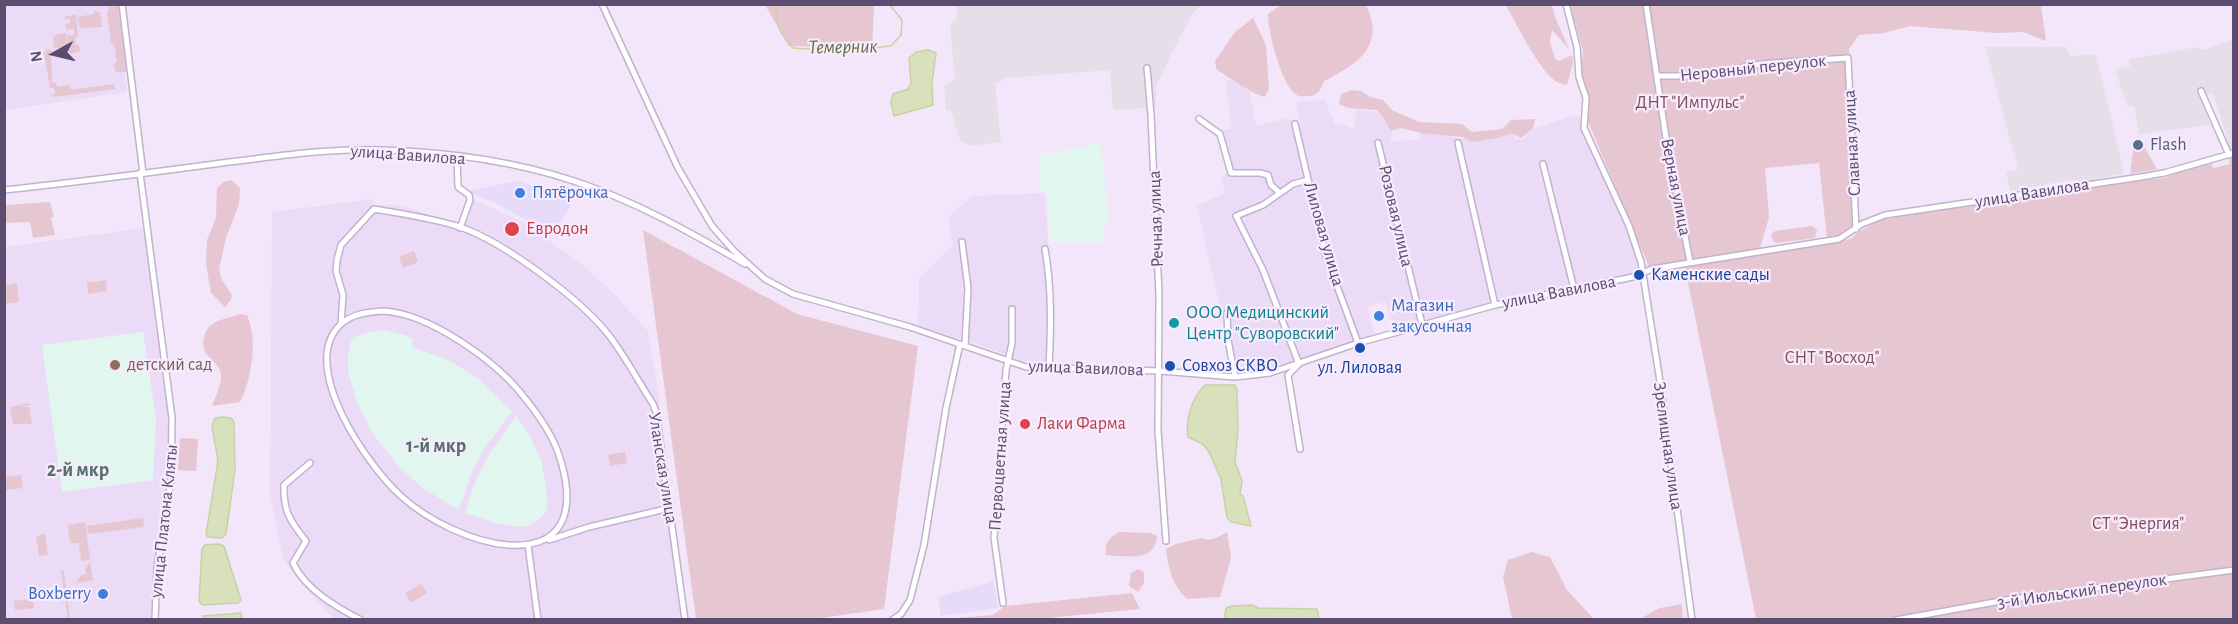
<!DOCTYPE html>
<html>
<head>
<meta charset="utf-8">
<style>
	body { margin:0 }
	#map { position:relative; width:2238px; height:624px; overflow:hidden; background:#f4e6fa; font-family:"Alegreya Sans",sans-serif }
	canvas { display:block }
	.frame { position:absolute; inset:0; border:6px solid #5c4d70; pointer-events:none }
	.north { position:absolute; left:24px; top:24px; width:60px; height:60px; -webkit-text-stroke:4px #f7ebfd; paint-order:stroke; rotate:262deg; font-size:16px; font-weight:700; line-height:24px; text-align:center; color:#5c4d70 }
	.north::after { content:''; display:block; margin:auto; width:21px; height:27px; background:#5c4d70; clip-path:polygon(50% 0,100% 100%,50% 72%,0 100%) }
</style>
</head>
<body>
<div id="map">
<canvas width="2238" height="624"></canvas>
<div class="frame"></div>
<div class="north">N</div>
</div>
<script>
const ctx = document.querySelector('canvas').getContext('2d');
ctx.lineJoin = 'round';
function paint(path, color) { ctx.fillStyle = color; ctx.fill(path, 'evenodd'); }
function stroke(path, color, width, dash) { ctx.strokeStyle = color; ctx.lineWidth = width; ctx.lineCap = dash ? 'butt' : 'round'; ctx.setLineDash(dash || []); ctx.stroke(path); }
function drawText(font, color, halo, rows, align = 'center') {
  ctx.font = font + ' "Alegreya Sans",sans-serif'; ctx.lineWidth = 4.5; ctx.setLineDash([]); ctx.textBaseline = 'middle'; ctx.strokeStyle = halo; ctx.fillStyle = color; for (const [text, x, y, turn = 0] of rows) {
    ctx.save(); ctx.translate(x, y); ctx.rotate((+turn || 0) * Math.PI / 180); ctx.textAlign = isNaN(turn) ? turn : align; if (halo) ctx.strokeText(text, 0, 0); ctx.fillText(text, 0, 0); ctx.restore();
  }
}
paint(new Path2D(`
	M4 5H116L127 92 5 110Z
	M1247 77 1256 126 1287 118 1296 124 1297 132 1301 131 1296 102 1325 100 1335 125 1343 124 1353 129 1357 109 1393 116 1391 141 1420 140 1419 130 1459 138 1485 139 1515 132 1516 139H1522L1532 129 1575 115 1579 118 1611 188 1644 274 1493 304 1395 329 1385 302 1367 307 1375 336 1292 364 1247 373 1235 374 1197 206 1225 193 1221 177 1232 172 1219 130 1232 129 1225 81Z
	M1045 193 1048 240 1046 365 1022 361 972 342 918 326 919 278 953 245 948 217 972 196Z
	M371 199 375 205H399L464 225 474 200 523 222 584 266 615 295 648 331 658 392 680 617 665 620 334 619 302 584 283 559 270 493 272 212Z
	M144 228 169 419 168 479 155 569 152 619H5L4 247Z`), '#ecdbf6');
paint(new Path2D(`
	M518 181 574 198 554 235 493 202 466 191Z
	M994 581 998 608 941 616 938 597Z`), '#e6dbf9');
paint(new Path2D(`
	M956 5H1202L1193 13 1171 54 1156 88V107L1113 110 1110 70 1006 78 995 84 1001 142 970 146 960 140 951 111H946L944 85 955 80 950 26 957 17Z
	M2233 39V149L2231 150 2213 93 2200 96 2210 125 2139 134 2134 106H2127L2115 70 2130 66 2129 59 2197 47 2203 50Z
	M1985 47H2066L2070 56 2096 54 2124 173 2090 181 2070 180 2010 191 2006 172 2018 169Z`), '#e5dfea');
paint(new Path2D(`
	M1101 143 1109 225 1104 226V242H1050L1047 191H1039V155Z
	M383 330 407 336 413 339 412 347 448 360 479 379 512 411 486 446 473 469 459 510 424 489 399 467 371 431 357 402 348 371V355L351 341 357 336 368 332Z
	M143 332 156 419 153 480 62 492 42 345Z
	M516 416 527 431 541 460 547 494V509L544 515 531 525 520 527 496 523 465 513 474 485 488 456Z`), '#e2f6f0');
paint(new Path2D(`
	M109 5H118L127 69 126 72H114L116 70 113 64 117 62 114 45 111 43 107 12 109 9Z
	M765 5H874L872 49 789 46Z
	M1281 5H1366C1386 46 1358 64 1324 81 1321 89 1318 96 1309 96 1306 96 1302 97 1299 96 1282 90 1268 31 1268 14Z
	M1506 5H1552L1555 17 1569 49 1552 30 1550 42 1555 59 1560 61 1572 55 1573 63 1567 85C1563 84 1557 83 1554 80 1539 69 1515 22 1506 5Z
	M1570 5H2041L2046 41 2023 32 1997 33 1910 26 1884 33 1859 35 1849 49 1859 227 1849 236 1827 239 1819 163 1765 168 1769 217 1760 248 1690 262 1649 267 1587 119 1589 104 1581 71 1583 51Z
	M94 11 100 12 102 27 80 28 77 17 94 14Z
	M76 15 78 36 75 37 76 45H79L80 51 72 54 69 52 67 33 69 35H75L74 29H68L67 32 66 24 70 23V19H65V16Z
	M1253 18 1266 45 1269 89 1265 97C1254 95 1229 77 1217 70L1215 61 1235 32Z
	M66 33 68 47 54 48 53 37H55V35Z
	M46 50H51L52 83H56L57 87 68 85 72 90 82 88V90L83 88 114 84 115 89 54 97 51 96 55 93 54 88H50L44 53Z
	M1352 90 1361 91 1370 97 1383 100 1392 110 1419 122 1462 124 1472 132 1502 129 1511 120 1535 119 1533 128 1521 138 1512 133 1497 138 1473 142 1463 137 1421 133 1401 128 1391 131 1384 118 1377 110 1348 108 1339 104 1341 94Z
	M2145 148 2157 169 2130 174 2133 150Z
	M2233 157V619H1756L1685 267 1851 239 1857 233 1880 220 2058 191 2164 178 2192 167 2212 164 2213 168 2230 164 2229 160Z
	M231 180 240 188 239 204 226 238 219 269 222 280 232 295 231 300 225 307 211 293 206 264 207 240 216 218 217 188 223 182Z
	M50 202 54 217 51 218 55 235 33 238 30 222 5 223V205Z
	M1812 226 1817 230 1815 238 1777 243 1773 241 1771 235 1775 231Z
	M643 230 797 314 918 346 884 609 807 620 696 619Z
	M414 251 418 262 403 268 399 257Z
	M106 280 107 291 88 294 87 283Z
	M17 283 19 302 5 304V285L7 292V285Z
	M240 314 247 315C258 339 252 379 240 402L212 406C215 397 222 385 221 375 220 364 210 360 205 352 203 348 203 342 204 338 207 319 226 320 240 314Z
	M29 403V406L18 407H29L32 424H13L10 407Z
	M180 438 198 439 196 471 178 470Z
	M625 452 627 463 610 466 608 455Z
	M21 475 23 488 5 490V477Z
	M143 518 144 527 88 534 87 526Z
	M85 522 90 560 81 561 79 543H70L68 525Z
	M1119 532 1150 533 1157 536C1156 563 1125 556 1106 555 1104 542 1109 538 1119 532Z
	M1227 532 1231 558 1220 597 1187 599C1172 585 1168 568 1166 549L1176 544 1201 538 1208 540 1216 538Z
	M45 534 48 555 39 556 36 536Z
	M1531 552 1550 557 1567 590 1594 619H1512L1503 577 1508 560Z
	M90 562 93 580 76 583 81 575 86 574 85 569Z
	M1138 569 1144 572V583L1138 592 1129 586 1131 573Z
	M61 571H64L70 619H68Z
	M421 584 427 593 411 603 405 593Z
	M1132 593 1140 609 1038 619H942L993 615 1005 606Z
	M33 599 34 608 15 610 14 601Z
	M1682 604 1683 619H1640L1660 608Z`), '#e6c6d0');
const water = new Path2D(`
	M928 50 936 53 932 83 933 105 894 116 891 102 893 94 908 89 911 83 909 58 916 52Z
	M1205 385H1235L1237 390 1238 430 1235 462 1242 481 1240 494 1243 496 1251 526 1232 522 1227 518 1221 479 1209 452 1204 445 1188 437C1185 419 1192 398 1205 385Z
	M222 417 231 418 234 422 235 470 226 534 222 538 208 537 206 534 218 461 212 426 215 418Z
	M219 544 224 546 241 600 238 603 202 605 199 601 202 549 205 545Z
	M1252 605 1258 608 1317 609 1319 619H1224L1226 608 1233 606Z
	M241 613 242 619H203V616Z`);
paint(water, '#d9e1bc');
stroke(water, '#c7d2a4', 1.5);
stroke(new Path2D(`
	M776 4C776 25 779 33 793 48L838 51 891 46 901 35 902 20 889 4`), '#c7d2a4', 1.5);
const minor = new Path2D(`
	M122 4 143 173
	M602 4 678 168 712 226 734 251 765 279 793 294 910 327 1026 367 1160 371 1235 377 1270 373 1358 343 1495 305 1633 277 1652 269 1839 239 1862 224 1885 215 2141 177 2164 173 2234 153
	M1566 4 1577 47 1579 77 1586 98 1584 128 1629 226 1641 262 1659 375 1692 620
	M1646 4 1666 138 1690 262
	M1147 68 1151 115 1159 295 1158 431 1166 541
	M1658 76H1700L1760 64 1848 58 1856 229
	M2201 91 2229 155
	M1199 119 1220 134 1231 173H1260L1268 175 1271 185 1280 193
	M1295 124 1326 256 1358 343
	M1378 143 1422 324
	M1458 143 1495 305
	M457 156 458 187 469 195 470 200 460 228
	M1543 164 1574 289
	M140 173 172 418 171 481 157 568 155 620
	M4 190C80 182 154 172 229 162 280 156 331 148 383 150 447 152 513 161 574 181 635 201 690 232 745 264
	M962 242 968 288 965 345
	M1045 249C1052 289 1051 328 1049 369
	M384 311C430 314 496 361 524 397 537 413 552 434 559 455 575 503 570 549 508 545 472 542 429 521 402 497 369 468 296 365 341 324 353 313 369 312 384 311Z
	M1227 313 1228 340 1235 377
	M341 324 343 295 336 271 337 260 341 245 374 209C403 214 432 218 460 227 504 242 579 298 608 334 625 356 638 381 653 404L656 412 685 620
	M1300 449 1288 375 1299 364 1263 270 1236 216 1263 205 1293 184 1308 180
	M310 463 284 485C283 511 290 521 306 541L293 563C305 589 336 607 361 620
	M549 540 589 527 670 508
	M528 545 538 620
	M1003 603 994 538 1006 370 1012 343V309
	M892 620 901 614 910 600 924 545 946 408 960 344
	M1896 620 2006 600 2234 570`);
stroke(minor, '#c1b2ce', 8);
stroke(minor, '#fff', 5);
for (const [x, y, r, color] of [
	[2138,145,6,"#5c6f8a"],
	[520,193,6,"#3f7fe0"],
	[512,229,8,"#e0444e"],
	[1639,275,6,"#1a4fb4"],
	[1379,316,6,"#3f7fe0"],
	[1174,323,6,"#0f9aa8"],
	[1360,348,6,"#1a4fb4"],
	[115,365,6,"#8d6e63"],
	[1170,366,6,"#1a4fb4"],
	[1025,424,6,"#e0444e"],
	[103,594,6,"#3f7fe0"]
]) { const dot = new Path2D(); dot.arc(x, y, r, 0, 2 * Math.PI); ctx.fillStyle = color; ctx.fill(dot); stroke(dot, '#f7ebfd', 2); }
drawText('18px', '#5c4d70', '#f7ebfd', [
	["Неровный переулок",1753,68,-6],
	["Славная улица",1852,143,-93],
	["улица Вавилова",408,155,4],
	["Верная улица",1676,187,79],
	["улица Вавилова",2032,193,-9],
	["Розовая улица",1396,216,77],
	["Речная улица",1156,219,-92],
	["Лиловая улица",1324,234,74],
	["улица Вавилова",1559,292,-11],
	["улица Вавилова",1086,368,2],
	["Зрелищная улица",1668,446,82],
	["Первоцветная улица",1000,456,-86],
	["Уланская улица",663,468,81],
	["улица Платона Кляты",164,521,-84],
	["3-й Июльский переулок",2082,591,-8]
]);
drawText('18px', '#804d58', '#f7ebfd', [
	["ДНТ \"Импульс\"",1690,103],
	["СНТ \"Восход\"",1832,358],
	["СТ \"Энергия\"",2138,524]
]);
drawText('18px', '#4e5e75', '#f7ebfd', [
	["Flash",2150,145]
], 'left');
drawText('18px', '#366cbe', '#f7ebfd', [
	["Пятёрочка",532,193],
	["Магазин",1391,306],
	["закусочная",1391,327],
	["Boxberry",91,594,"right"]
], 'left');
drawText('18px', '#be3a42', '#f7ebfd', [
	["Евродон",526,229],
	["Лаки Фарма",1037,424]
], 'left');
drawText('18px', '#164399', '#f7ebfd', [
	["Каменские сады",1651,275],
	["Совхоз СКВО",1182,366],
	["ул. Лиловая",1360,368,"center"]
], 'left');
drawText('18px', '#0d838f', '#f7ebfd', [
	["ООО Медицинский",1186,313],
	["Центр \"Суворовский\"",1186,334]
], 'left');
drawText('18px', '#785e54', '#f7ebfd', [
	["детский сад",127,365]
], 'left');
drawText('italic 20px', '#626d3f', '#f7ebfd', [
	["Темерник",843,47,-1]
]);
drawText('bold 20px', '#53726a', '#f7ebfd', [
	["1-й мкр",436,446],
	["2-й мкр",78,470]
]);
</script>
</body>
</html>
